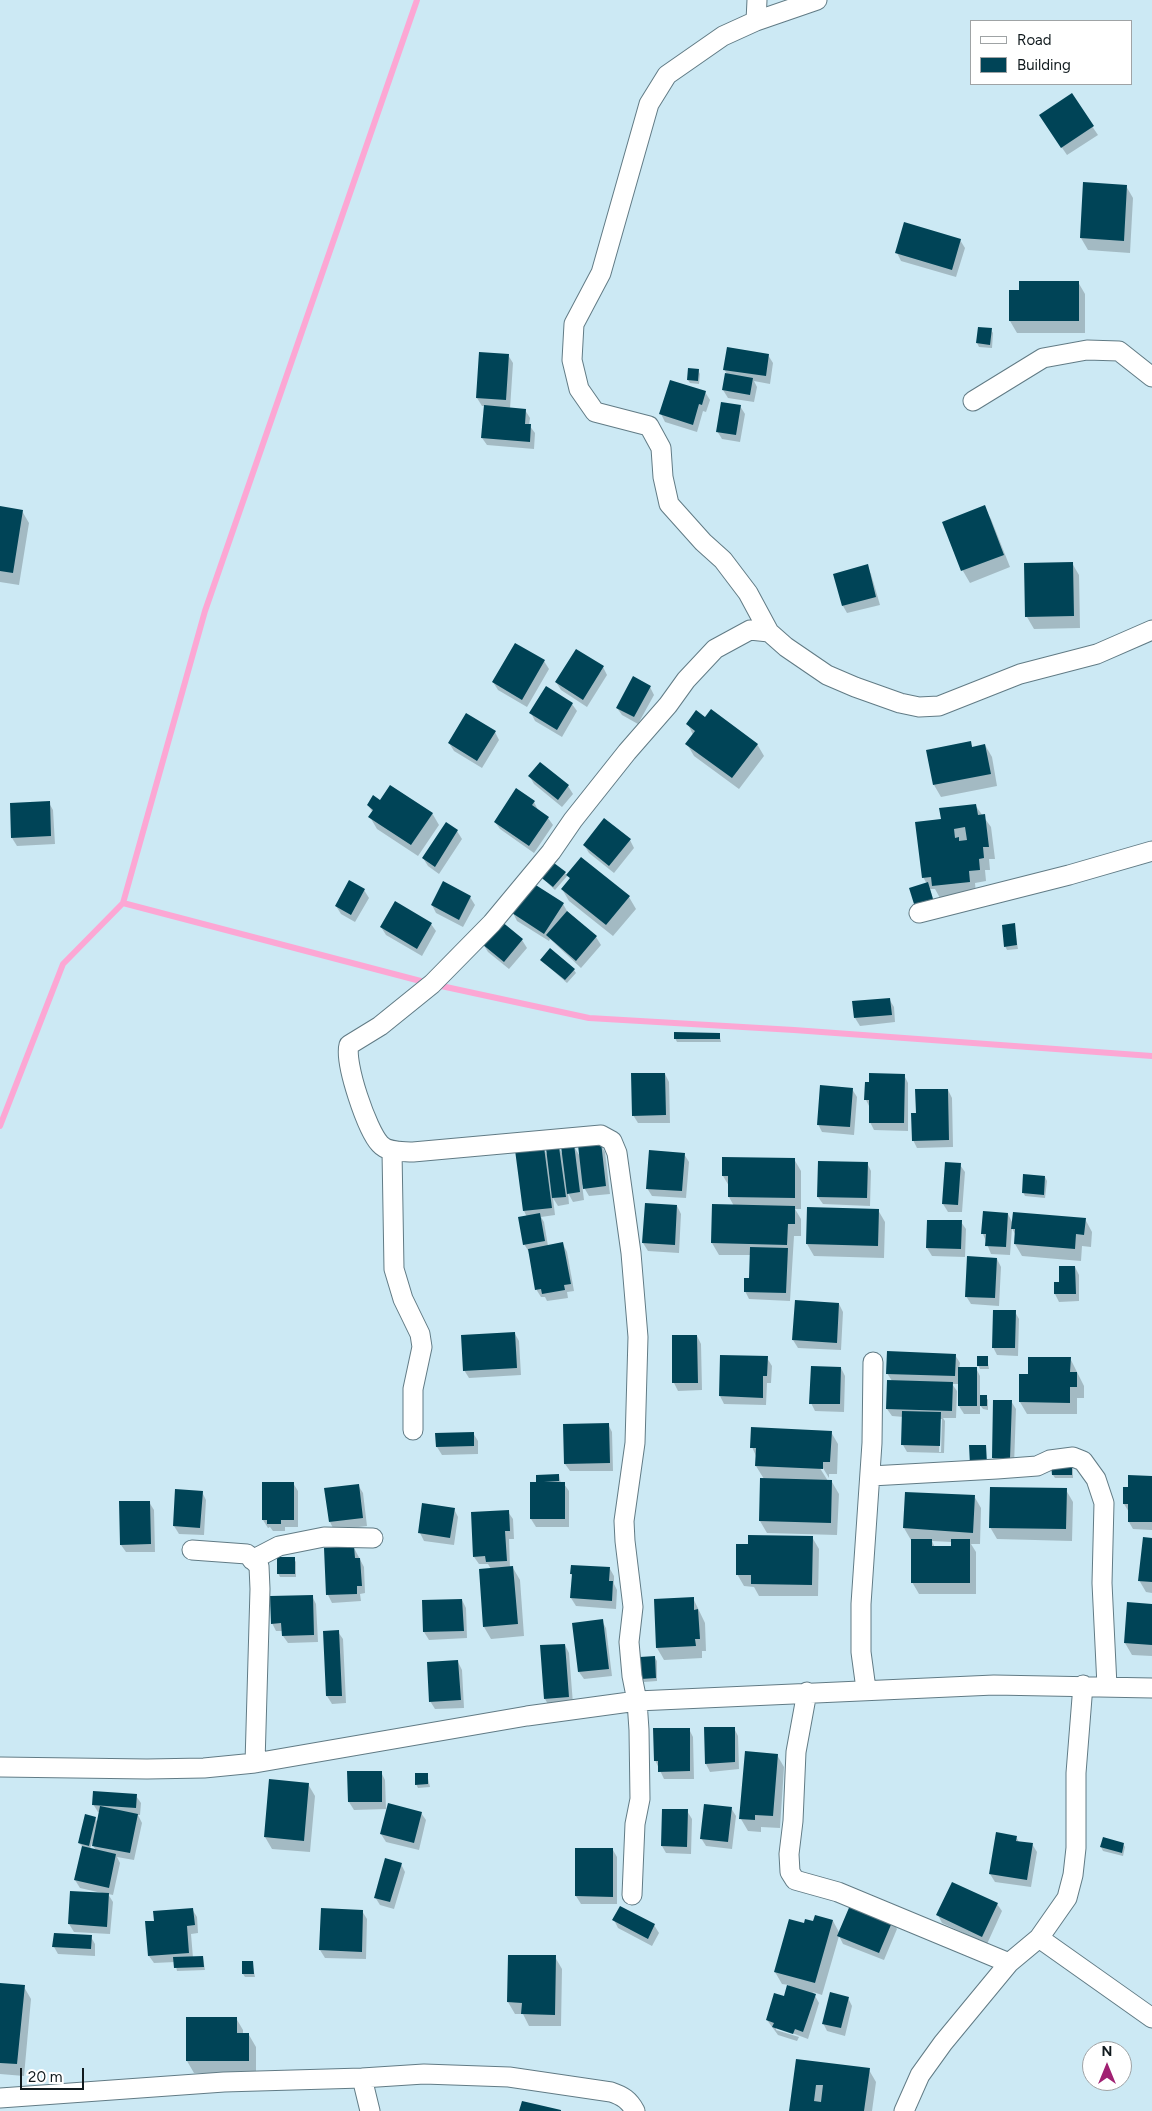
<!DOCTYPE html>
<html>
<head>
<meta charset="utf-8">
<style>
	body { margin:0 }
	#map { position:relative; width:1152px; height:2111px; overflow:hidden; background:#cce9f4; font-family:Figtree,sans-serif }
	canvas { display:block }
	.legend { position:absolute; left:970px; top:20px; width:162px; height:65px; box-sizing:border-box; background:#fff; border:1px solid #9fa3a5; margin:0; padding:6px 9px; list-style:none; font-size:15px; color:#101a1e }
	.legend li { display:flex; align-items:center; gap:10px; height:25px }
	.legend b { width:25px; border:1px solid #9fa3a5 }
	.north { position:absolute; left:1082px; top:2041px; width:50px; height:50px; box-sizing:border-box; background:#fff; border:1px solid #9fa3a5; border-radius:50%; rotate:0deg; font-size:14px; font-weight:700; line-height:20px; text-align:center; color:#101a1e }
	.north::after { content:''; display:block; margin:auto; width:18px; height:22px; background:#a12172; clip-path:polygon(50% 0,100% 100%,50% 72%,0 100%) }
	.scale { position:absolute; left:20px; top:2068px; width:64px; height:22px; box-sizing:border-box; border:2px solid #101a1e; border-top:0; padding-left:6px; font-size:15px; line-height:18px; white-space:nowrap; color:#101a1e; -webkit-text-stroke:4px #fff; paint-order:stroke }
</style>
</head>
<body>
<div id="map">
<canvas width="1152" height="2111"></canvas>
<ul class="legend">
<li><b style="height:6px;background:#fff"></b>Road</li>
<li><b style="height:14px;background:#004457"></b>Building</li>
</ul>
<div class="north">N</div>
<div class="scale">20 m</div>
</div>
<script>
const ctx = document.querySelector('canvas').getContext('2d');
ctx.lineJoin = 'round';
function paint(path, color) { ctx.fillStyle = color; ctx.fill(path, 'evenodd'); }
function stroke(path, color, width, dash) { ctx.strokeStyle = color; ctx.lineWidth = width; ctx.lineCap = dash ? 'butt' : 'round'; ctx.setLineDash(dash || []); ctx.stroke(path); }
paint(new Path2D(`
	M1071 95 1098 135 1067 155 1045 123Z
	M1126 186 1133 198 1130 253 1088 250 1081 238Z
	M960 240 965 248 956 277 901 261 897 253Z
	M1078 282 1085 294V333H1017L1010 321V292Z
	M979 328 991 330 993 333 992 348 979 347 977 343Z
	M508 355 513 363 510 409 525 410 530 418 529 425 535 433 534 449 487 445 482 438 485 406H482L477 398Z
	M768 355 773 363 770 384 754 381 757 387 754 402 728 398 723 390 727 374 724 369Z
	M698 370 700 374 699 384 690 383 688 380Z
	M705 392 710 400 706 412 703 411 697 432 665 422 661 414Z
	M740 406 745 414 740 442 722 439 717 431Z
	M0 507 22 511 29 523 19 585 0 582Z
	M984 507 991 519 1010 567 970 583 963 571 944 523Z
	M1072 563 1079 575 1080 628 1034 629 1027 617Z
	M867 566 871 574 880 605 847 613 843 606Z
	M515 644 544 661 549 669 527 707 498 690 493 682Z
	M603 667 607 675 587 707 561 690 556 682Z
	M650 687 654 695 638 724 622 715 617 708Z
	M572 704 577 711 562 737 535 721 531 713Z
	M688 724 757 744 764 756 739 789 694 756 687 744 693 735Z
	M495 732 499 740 482 768 454 751 449 743Z
	M970 743 973 748 985 745 992 757 997 786 941 797 934 785Z
	M540 764 568 786 573 794 562 807 534 784 530 777Z
	M380 802 432 813 439 825 418 856 377 829 370 817 373 813 368 805Z
	M534 802 538 810 548 818 553 825 534 853 500 829 495 822Z
	M49 803 53 810 55 844 17 846 12 838Z
	M975 805 991 827 995 859H989L990 870H985L986 881 975 883 976 894 940 898 935 889H930L934 902 917 907 915 904 927 884 923 877 942 820Z
	M457 831 462 839 439 874 428 866 423 858Z
	M630 840 634 848 614 873 589 853 584 845Z
	M581 859 629 897 636 909 613 936 569 901 562 889 570 879 568 875 555 890 539 875 565 873 567 876Z
	M364 890 369 898 355 922 341 914 336 906Z
	M470 897 475 905 463 927 436 913 432 905Z
	M563 904 567 911 596 937 601 945 581 968 550 939 549 941 517 921 513 913Z
	M501 923 522 940 527 948 509 969 488 952 483 944Z
	M431 924 436 931 422 956 386 935 381 927Z
	M1014 925 1018 949 1007 950 1005 946Z
	M541 960 574 970 576 973 567 983Z
	M889 999 894 1007 895 1022 860 1026 855 1018Z
	M719 1034 721 1042H677L675 1038Z
	M665 1074 669 1082 670 1123H638L633 1115Z
	M904 1075 908 1083V1131L874 1130 870 1122V1108L866 1100V1083Z
	M852 1089 857 1097 854 1135 822 1132 818 1124Z
	M948 1090 952 1098 953 1147 917 1148 913 1140Z
	M600 1144 605 1152 610 1194 589 1196 582 1184 584 1200 573 1202 568 1193 569 1204 558 1206 553 1198 555 1215 541 1217 544 1222 548 1246 563 1244 567 1252 574 1291 567 1292 568 1298 547 1301 545 1297H541L536 1289 529 1252 524 1244 527 1217 524 1211 543 1148 548 1156 559 1148 564 1157 573 1145 581 1158Z
	M684 1154 689 1162 686 1198 652 1196 647 1188Z
	M794 1159 801 1171V1209H795L801 1219V1236H794L790 1301 749 1299 745 1291 750 1279 751 1255H719L712 1243 734 1206 729 1197V1186L723 1176Z
	M867 1163 871 1171 870 1206 823 1204 818 1197Z
	M960 1165 965 1172 962 1212H948L943 1204Z
	M1045 1177 1047 1181 1045 1198 1025 1196 1023 1192Z
	M677 1206 681 1214 679 1253 648 1251 643 1243Z
	M878 1210 885 1222 884 1258 814 1256 807 1244Z
	M984 1213 1008 1214 1013 1224 1085 1219 1092 1232 1091 1247 1082 1246 1081 1261 1022 1256 1015 1244V1234L1012 1228 1010 1255 991 1254 983 1234Z
	M961 1222 966 1229 965 1257 932 1256 927 1248Z
	M997 1259 1001 1267 999 1306 971 1304 966 1296Z
	M1075 1267 1079 1275V1301L1059 1302 1055 1294 1060 1283Z
	M839 1304 843 1312 841 1350 798 1348 793 1340Z
	M1015 1312 1019 1319 1018 1356 997 1355 993 1347Z
	M515 1334 519 1341 521 1375 469 1378 464 1370Z
	M697 1336 701 1344 702 1390 678 1391 674 1383Z
	M955 1355 960 1363 959 1368H976L980 1376V1397H986L988 1400V1410L983 1409 980 1405V1414H964L959 1406V1384H952L957 1391 956 1418H943L945 1421 944 1453 907 1452 903 1445 904 1417 892 1416 887 1409 892 1381 887 1373ZM940 1419H942L941 1452H939Z
	M721 1356 767 1358 772 1366 771 1383H767L766 1405 724 1404 720 1396Z
	M987 1358 989 1369H980L978 1365Z
	M1070 1358 1084 1386V1398H1077V1414H1027L1020 1402 1029 1376Z
	M841 1368 845 1376 844 1412 815 1411 811 1403Z
	M1011 1401 1016 1409 1014 1466H997L993 1458Z
	M608 1424 612 1432 613 1471H570L565 1464Z
	M831 1432 838 1444 837 1474H829V1478L820 1463 818 1465 828 1481 832 1482 839 1494 837 1535 767 1533 760 1521 764 1479 756 1466V1456L752 1447Z
	M473 1433 478 1441V1454L442 1455 437 1447V1434Z
	M1071 1464 1073 1468V1478H1055L1053 1475Z
	M559 1475 561 1484H564L569 1491V1527H536L531 1519V1484Z
	M1152 1477V1530L1133 1529 1129 1522V1512L1124 1504 1125 1488H1130Z
	M293 1483 298 1491V1527H285V1531H273L270 1527 268 1528 263 1520Z
	M358 1485 363 1493 367 1526 334 1530 330 1522Z
	M1066 1490 1073 1502 1072 1541 997 1539 990 1527Z
	M176 1491 202 1492 206 1500 204 1535 179 1534 174 1526Z
	M974 1496 981 1508 980 1544H971L976 1552V1594H919L912 1582 911 1540 904 1528ZM932 1541 952 1542V1548H935Z
	M149 1502 154 1510 155 1552H126L121 1545Z
	M454 1509 458 1517 454 1545 424 1541 420 1533Z
	M508 1512 513 1519 514 1539H509L510 1568H513L520 1580 524 1636 491 1639 484 1627 491 1569 488 1564H479L474 1557Z
	M812 1537 819 1549 818 1596H759L754 1587 744 1586 737 1574Z
	M1152 1540V1593L1146 1592 1139 1580Z
	M354 1548 364 1567 365 1593 360 1594 361 1601 332 1603 328 1595 325 1549Z
	M294 1559 296 1562V1577H280L278 1573Z
	M610 1569 614 1576V1584L617 1590 616 1609 576 1606 571 1598 573 1577 571 1574Z
	M312 1596 316 1604 318 1642 288 1643 283 1636V1631H276L272 1623Z
	M693 1598 705 1623 706 1651H702V1658L664 1660 657 1648Z
	M462 1600 466 1608 467 1638 429 1640 424 1632 423 1601Z
	M1152 1605V1656L1132 1655 1125 1643Z
	M602 1621 606 1628 612 1676 584 1679 579 1672Z
	M338 1632 343 1639 346 1703 332 1704 327 1696Z
	M565 1645 569 1653 573 1704 549 1706 545 1699Z
	M655 1658 657 1661V1681L644 1682 642 1678Z
	M458 1662 462 1670 464 1708 435 1709 430 1701Z
	M734 1728 738 1736 739 1769 710 1772 706 1764 705 1729Z
	M689 1729 693 1737 694 1779H664L655 1760Z
	M777 1755 784 1767 780 1828 761 1827V1832L748 1831 741 1819Z
	M381 1772 385 1780 386 1809 354 1810 349 1802V1773Z
	M427 1774 430 1787 418 1788 416 1784Z
	M308 1784 315 1796 310 1852 272 1849 265 1837Z
	M136 1796 141 1803 140 1815H138L142 1823 134 1860 117 1857 120 1863 113 1895 108 1894 113 1902 110 1934 74 1932 69 1924 102 1893 80 1888 75 1880 83 1847 79 1843 95 1818 98 1823 100 1812H98L93 1804ZM92 1843 96 1851 90 1849Z
	M731 1808 736 1816 732 1849 706 1846 701 1838Z
	M687 1811 692 1819 691 1854 666 1853 662 1846Z
	M421 1813 426 1820 419 1850 386 1842 381 1834Z
	M1016 1837 1019 1842 1032 1844 1037 1852 1031 1887 995 1882 990 1874Z
	M1123 1844 1125 1847 1123 1856 1103 1851 1101 1847Z
	M613 1850 617 1857V1904H581L576 1896Z
	M401 1864 405 1872 394 1909 380 1905 375 1897Z
	M997 1904 1002 1911 987 1944 942 1923 938 1915Z
	M192 1909 197 1917 198 1933 191 1934 193 1958H203L205 1970 177 1971 175 1962 154 1963 149 1956 155 1922Z
	M362 1911 367 1919 366 1959 325 1958 320 1950Z
	M614 1920 654 1925 659 1933 652 1946 618 1928Z
	M833 1921 840 1934 892 1921 897 1929 884 1960 843 1944 839 1936 822 1995 813 1992 819 2003 808 2039 776 2027V2030L799 2037 797 2041 778 2035 767 2020 785 1997 789 1985 782 1984 775 1972 805 1925Z
	M91 1937 95 1944V1956L58 1954 54 1947Z
	M555 1957 562 1969 561 2026H529L523 2014H515L508 2002Z
	M252 1962 255 1977H245L243 1974Z
	M0 1984 24 1987 31 1999 24 2076 0 2074Z
	M848 1998 852 2006 845 2036 827 2031 823 2023Z
	M187 2018H236L243 2030V2035H249L256 2047V2073H194L187 2061Z
	M797 2060 869 2070 876 2082 872 2111H791Z`), '#0003');
stroke(new Path2D(`
	M123 903 432 984 589 1018 794 1030 1152 1056
	M0 1126 63 964 123 903 205 611 417 0`), '#fca7d4', 6);
paint(new Path2D(`
	M1072 93 1094 126 1061 148 1039 115Z
	M1083 182 1127 185 1124 241 1080 238Z
	M904 222 961 239 952 270 895 253Z
	M1019 281H1079V321H1009V290H1019Z
	M978 327 992 328 990 345 976 343Z
	M727 347 769 354 766 376 723 370Z
	M479 352 509 354 506 400 476 398Z
	M688 368 699 369 698 381 687 380Z
	M725 373 753 378 750 395 722 390Z
	M670 380 706 391 702 405 699 404 693 425 659 414Z
	M721 402 741 405 736 435 716 432Z
	M484 405 526 409 525 424H531L530 442 481 438Z
	M985 505 1004 555 961 571 942 522Z
	M0 506 23 510 13 573 0 571Z
	M1073 562 1074 616 1025 617 1024 563Z
	M868 564 876 597 842 606 833 574Z
	M515 643 545 660 522 700 492 682Z
	M576 649 604 666 583 700 555 682Z
	M633 676 651 686 634 717 616 708Z
	M546 686 573 703 557 730 529 713Z
	M711 709 758 744 732 778 685 744 695 731 686 724 696 710 705 717Z
	M466 713 496 731 477 761 448 743Z
	M971 741 972 747 985 744 991 774 933 785 926 750Z
	M540 762 569 785 558 800 528 776Z
	M390 785 433 813 411 845 368 817 373 810 367 805 373 795 380 800Z
	M516 788 535 801 532 805 549 817 529 846 494 822Z
	M50 801 51 836 11 838 10 803Z
	M976 804 978 815 985 814 989 847H983L984 858 979 859 980 870 969 871 970 882 932 886 931 877 922 878 915 822 941 819 939 808ZM965 827 967 840 959 841V837L955 838 954 829Z
	M604 818 631 839 609 866 583 845Z
	M446 822 458 830 435 867 422 858Z
	M581 857 630 896 606 925 561 889 570 878 566 875Z
	M550 860 566 872 553 887 538 875Z
	M349 880 365 889 351 915 335 906Z
	M443 881 471 896 459 920 431 905Z
	M531 882 564 903 544 934 512 913Z
	M928 882 933 899 914 904 909 888Z
	M395 901 432 923 417 949 380 927Z
	M567 911 597 936 576 961 546 935Z
	M501 921 523 939 504 962 482 944Z
	M1015 923 1017 945 1004 947 1002 925Z
	M550 948 575 969 565 980 540 960Z
	M890 998 892 1015 854 1018 852 1001Z
	M674 1032 720 1033V1039H674Z
	M631 1073H665L666 1115 632 1116Z
	M869 1073 905 1074 904 1123H869V1100H864L865 1082H869Z
	M820 1085 853 1088 850 1127 817 1125Z
	M915 1089H948L949 1140 912 1141 911 1113H916Z
	M601 1142 606 1186 583 1189 578 1145Z
	M574 1144 580 1192 567 1194 561 1146Z
	M544 1147 552 1208 523 1211 515 1150Z
	M559 1147 566 1197 552 1198 546 1148Z
	M649 1150 685 1153 682 1191 646 1189Z
	M722 1157 795 1158V1198L728 1197V1176H722Z
	M818 1161 868 1162 867 1198 817 1197Z
	M945 1162 961 1163 958 1205 942 1204Z
	M1023 1174 1045 1176 1044 1195 1022 1193Z
	M645 1203 677 1205 675 1245 642 1243Z
	M712 1204 795 1206V1224H788L787 1245 711 1243Z
	M807 1207 879 1209 878 1246 806 1244Z
	M983 1211 1008 1213 1006 1247 985 1246 986 1234H981Z
	M1013 1212 1086 1218 1084 1235 1076 1234 1075 1249 1014 1244 1015 1229H1011Z
	M540 1213 545 1241 523 1245 518 1217Z
	M927 1220H962L961 1249 926 1248Z
	M563 1242 571 1284 564 1285 565 1290 542 1294 541 1289 535 1290 528 1249Z
	M750 1247 788 1248 786 1293 744 1292V1278H749Z
	M967 1256 997 1258 995 1298 965 1297Z
	M1059 1266H1075L1076 1294H1054V1282H1059Z
	M795 1300 839 1303 837 1343 792 1340Z
	M993 1310H1016L1015 1348H992Z
	M515 1332 517 1368 463 1371 461 1335Z
	M672 1335H697L698 1383H672Z
	M887 1351 956 1354 955 1376 886 1374Z
	M720 1355 768 1356 767 1376H763V1398L719 1396Z
	M977 1356H988V1366H977Z
	M1028 1357H1071L1070 1372H1077V1387H1070V1403L1019 1402V1374H1028Z
	M811 1366 841 1367 840 1404H809Z
	M958 1367H977V1406H958Z
	M887 1380 953 1382 952 1411 886 1409Z
	M980 1395H987V1406H980Z
	M993 1400H1012L1010 1459 992 1458Z
	M902 1411 941 1412 940 1446 901 1445Z
	M609 1423 610 1463 564 1464 563 1424Z
	M751 1427 832 1431 830 1462H823V1469L755 1466 756 1448H750Z
	M474 1432V1446L436 1447 435 1433Z
	M969 1445H986L987 1464 970 1465Z
	M1051 1463H1072V1475H1052Z
	M559 1474V1481L544 1482H565V1519H530V1482H536V1475Z
	M1128 1475 1152 1476V1522H1128V1504H1123V1487H1128Z
	M760 1478 832 1480 831 1523 759 1521Z
	M262 1482H294V1520H281V1524H267V1520H262Z
	M359 1484 363 1518 329 1522 324 1488Z
	M990 1487 1067 1488 1066 1529 989 1528Z
	M175 1489 203 1491 200 1528 173 1526Z
	M905 1492 975 1495 973 1533 903 1528Z
	M119 1501H150L151 1544 120 1545Z
	M422 1503 455 1508 450 1538 418 1533Z
	M509 1510 510 1531H505L507 1561 486 1562 485 1556 473 1557 471 1512Z
	M748 1535 813 1536 812 1585 751 1584V1575H736V1544H748Z
	M1143 1537 1152 1538V1582L1138 1581Z
	M911 1539H932V1546H951V1539H970V1583H911Z
	M354 1546 355 1558H360L362 1586H357V1594L326 1595 324 1548Z
	M277 1557H295V1574H277Z
	M571 1565 610 1567 609 1581H613L612 1601 570 1598 572 1574H570Z
	M513 1566 518 1624 483 1627 479 1569Z
	M313 1595 314 1635 282 1636 281 1623 271 1624 270 1596Z
	M694 1597V1610L698 1609 700 1639H695L696 1646 656 1648 654 1599Z
	M462 1599 464 1631 423 1632 422 1600Z
	M1127 1602 1152 1604V1645L1124 1643Z
	M603 1619 609 1669 578 1672 572 1623Z
	M339 1630 342 1696H326L323 1631Z
	M565 1644 569 1697 544 1699 540 1645Z
	M655 1656 656 1678 641 1679 640 1657Z
	M458 1660 461 1700 429 1702 427 1662Z
	M704 1727H735V1762L705 1764Z
	M653 1728H690V1771L658 1772V1761H654Z
	M745 1751 778 1754 773 1816 755 1815V1820L739 1819Z
	M347 1771H382V1802H348Z
	M415 1773H428V1784L415 1785Z
	M269 1779 309 1783 304 1841 264 1837Z
	M93 1791 137 1794 136 1808 92 1805Z
	M388 1803 422 1812 414 1843 380 1834Z
	M704 1804 732 1807 728 1842 700 1839Z
	M100 1806 138 1814 130 1853 92 1846Z
	M662 1809H688L687 1847 661 1846Z
	M85 1814 96 1817 89 1846 78 1843Z
	M996 1832 1017 1836 1016 1841 1033 1843 1027 1880 989 1874Z
	M1103 1837 1124 1843 1122 1853 1100 1847Z
	M82 1846 116 1854 109 1888 74 1880Z
	M575 1848H613V1897L575 1896Z
	M385 1858 402 1863 390 1902 374 1898Z
	M952 1882 998 1903 982 1937 936 1915Z
	M70 1891 109 1893 107 1927 68 1924Z
	M851 1903 893 1920 879 1953 837 1936Z
	M620 1906 655 1924 648 1939 612 1920Z
	M193 1908 195 1925 187 1926 189 1953 148 1956 145 1921H154L153 1911Z
	M321 1908 363 1910 362 1952 319 1950Z
	M815 1915 833 1920 815 1983 774 1972 789 1919 804 1923 805 1919 813 1921Z
	M54 1933 92 1935 91 1949 52 1947Z
	M508 1955H556L555 2015 521 2014 522 2003 507 2002Z
	M203 1956 204 1967 174 1968 173 1957Z
	M242 1961H253L254 1974H242Z
	M0 1983 25 1985 17 2064 0 2063Z
	M787 1985 816 1994 803 2032 795 2029 793 2034 772 2027 774 2023 766 2020 774 1993 784 1996Z
	M830 1992 849 1997 841 2028 822 2024Z
	M186 2017H237V2033H249V2061H186Z
	M796 2059 870 2068 864 2111H789ZM816 2085H823L821 2102 814 2101Z
	M522 2101 561 2110V2111H519Z`), '#004457');
const minor = new Path2D(`
	M757 0 756 21 723 36 667 75 649 104 601 273 574 324 572 360 579 389 595 412 649 426 661 448 663 477 669 504 703 542 723 560 748 593 769 632 786 647 827 675 855 687 900 703 919 707 939 706 1020 674 1097 654 1152 630
	M756 21 817 0
	M973 401 1043 358 1087 350 1119 351 1152 377
	M919 913 1069 875 1152 851
	M392 1151 394 1269 403 1299 420 1334 422 1347 413 1389V1430
	M871 1476 997 1469 1037 1466 1050 1460 1073 1457 1083 1461 1096 1479 1104 1503 1102 1583 1107 1686
	M192 1550 247 1554 259 1566 260 1589 255 1763
	M252 1560 279 1546 324 1537 373 1538
	M866 1689 861 1652V1604L872 1443 873 1362
	M807 1692 796 1752 793 1821 789 1854 790 1872 795 1880 838 1892 1009 1963
	M0 1767 147 1769 204 1768 255 1763 527 1716 637 1701 994 1685 1152 1688
	M632 1895 635 1824 640 1799 639 1730 637 1701 632 1676 629 1642 633 1607 625 1541 624 1521 635 1443 638 1337 631 1253 617 1153 612 1141 601 1135 413 1152C402 1151 388 1153 380 1144 367 1130 344 1063 349 1045L380 1026 432 984 492 923 551 852 573 820 627 752 668 705 686 680 715 649 750 630 769 632
	M1039 1938 1152 2018
	M362 2078 370 2111
	M0 2098 224 2082 362 2078 424 2074 509 2077 611 2092C623 2096 629 2100 635 2111
	M904 2111 920 2075 943 2043 1009 1963 1039 1938 1067 1898 1073 1875 1076 1848V1773L1083 1685`);
stroke(minor, '#617b85', 21);
stroke(minor, '#fff', 19);
</script>
</body>
</html>
